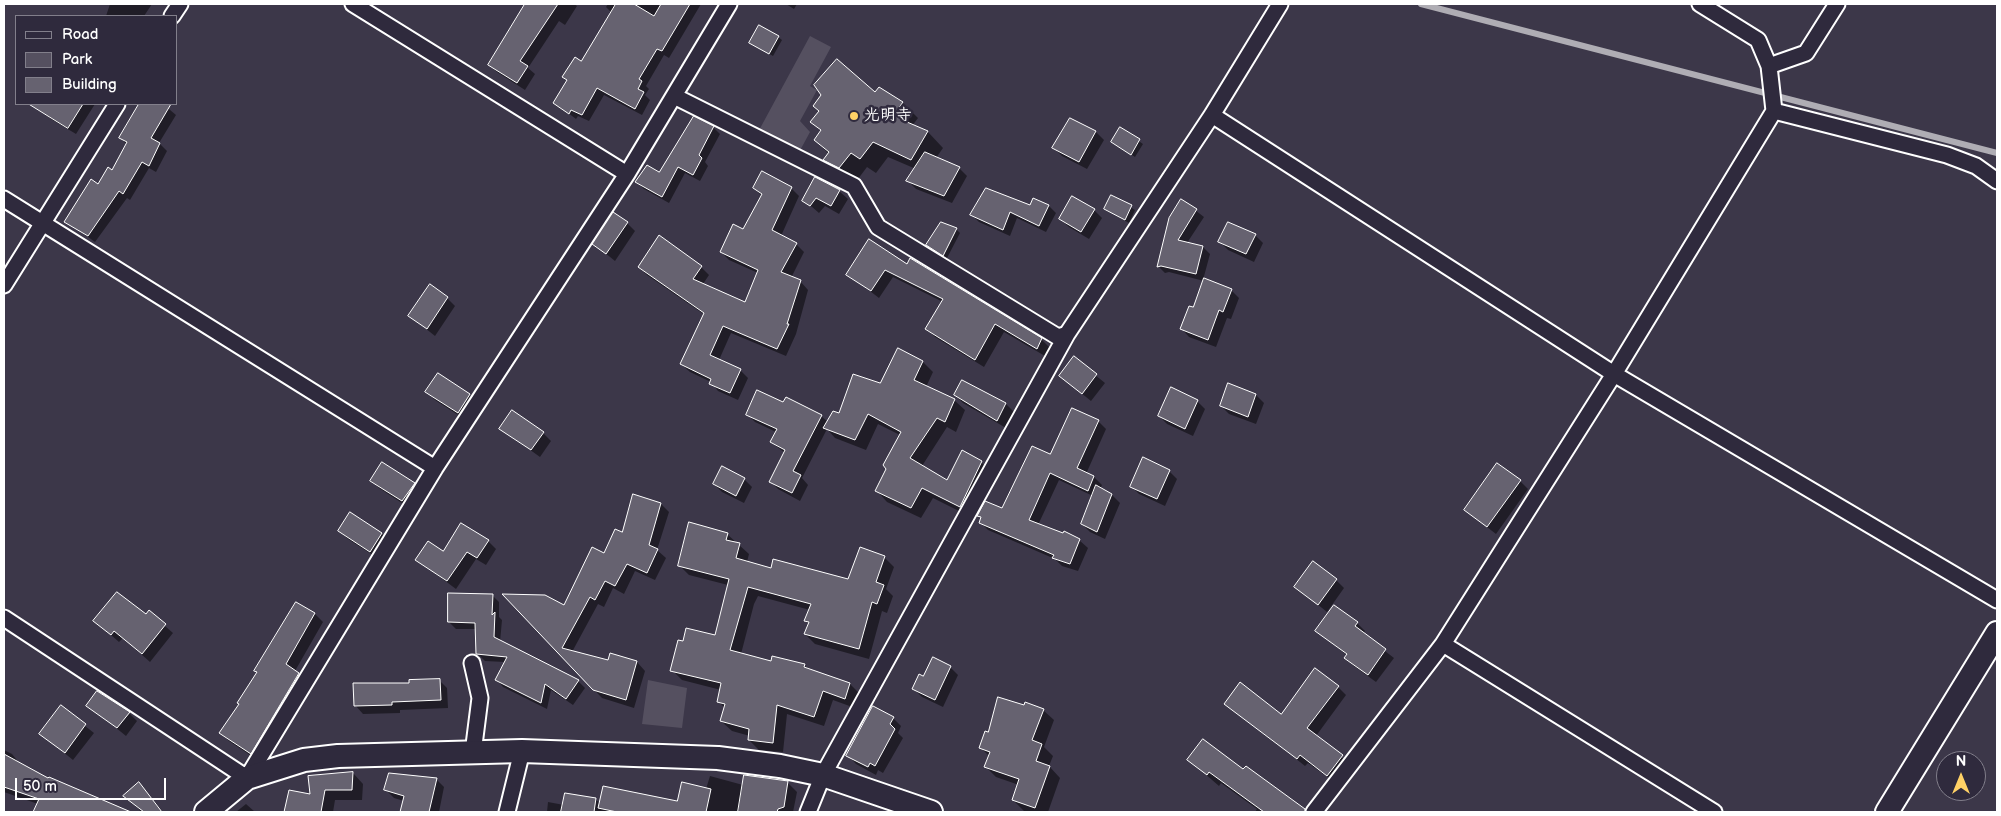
<!DOCTYPE html>
<html>
<head>
<meta charset="utf-8">
<style>
	body { margin:0 }
	#map { position:relative; width:2001px; height:816px; overflow:hidden; background:#3c3749; font-family:"Balsamiq Sans",sans-serif }
	canvas { display:block }
	.frame { position:absolute; inset:0; border:5px solid #fff; pointer-events:none }
	.legend { position:absolute; left:15px; top:15px; width:162px; height:90px; box-sizing:border-box; background:#2f2a3d; border:1px solid #827f8b; margin:0; padding:6px 9px; list-style:none; font-size:15px; color:#fff }
	.legend li { display:flex; align-items:center; gap:10px; height:25px }
	.legend b { width:25px; border:1px solid #827f8b }
	.north { position:absolute; left:1936px; top:751px; width:50px; height:50px; box-sizing:border-box; background:#2f2a3d; border:1px solid #827f8b; border-radius:50%; rotate:0deg; font-size:14px; font-weight:700; line-height:20px; text-align:center; color:#fff }
	.north::after { content:''; display:block; margin:auto; width:18px; height:22px; background:#ffd166; clip-path:polygon(50% 0,100% 100%,50% 72%,0 100%) }
	.scale { position:absolute; left:15px; top:778px; width:151px; height:22px; box-sizing:border-box; border:2px solid #fff; border-top:0; padding-left:6px; font-size:15px; line-height:18px; white-space:nowrap; color:#fff; -webkit-text-stroke:4px #2f2a3d; paint-order:stroke }
</style>
</head>
<body>
<div id="map">
<canvas width="2001" height="816"></canvas>
<div class="frame"></div>
<ul class="legend">
<li><b style="height:6px;background:#2f2a3d"></b>Road</li>
<li><b style="height:14px;background:#555060"></b>Park</li>
<li><b style="height:14px;background:#666270"></b>Building</li>
</ul>
<div class="north">N</div>
<div class="scale">50 m</div>
</div>
<script>
const ctx = document.querySelector('canvas').getContext('2d');
ctx.lineJoin = 'round';
function paint(path, color) { ctx.fillStyle = color; ctx.fill(path, 'evenodd'); }
function stroke(path, color, width, dash) { ctx.strokeStyle = color; ctx.lineWidth = width; ctx.lineCap = dash ? 'butt' : 'round'; ctx.setLineDash(dash || []); ctx.stroke(path); }
function drawText(font, color, halo, rows, align = 'center') {
  ctx.font = font + ' "Balsamiq Sans","Klee One",sans-serif'; ctx.lineWidth = 5; ctx.setLineDash([]); ctx.textBaseline = 'middle'; ctx.strokeStyle = halo; ctx.fillStyle = color; for (const [text, x, y, turn = 0] of rows) {
    ctx.save(); ctx.translate(x, y); ctx.rotate((+turn || 0) * Math.PI / 180); ctx.textAlign = isNaN(turn) ? turn : align; if (halo) ctx.strokeText(text, 0, 0); ctx.fillText(text, 0, 0); ctx.restore();
  }
}
paint(new Path2D(`
	M810 36 831 47 810 86 817 90 800 121 810 132 797 156 757 134Z
	M648 680 687 688 682 728 642 724Z`), '#555060');
paint(new Path2D(`
	M110 4H152L144 16H106Z
	M527 4H574L577 6 565 25 559 21 528 68 535 74 525 90 497 72 489 65Z
	M608 4H701L669 58 664 55 646 86 649 89 645 95 650 100 642 115 604 95 589 121 578 116 576 119 555 103 568 81 564 77 582 63 612 13 606 7Z
	M786 4H797L794 9Z
	M778 37 782 40 773 56 751 43Z
	M879 89 903 103 918 118 912 126 928 132 943 148 936 158 959 168 967 176 952 203 916 189 908 181 916 169 888 157 876 173 867 167 855 183 840 175 824 160 829 154 815 140 822 132 812 122 875 93Z
	M48 104H95L76 134 51 119 43 111Z
	M140 104H163L176 115 159 143 167 151 156 172 149 168 130 200 127 198 95 242 66 221 113 171 127 145 120 137Z
	M1070 120 1096 132 1104 140 1087 169 1062 156 1054 148Z
	M713 127 720 134 705 162 708 166 700 181 685 173 669 203 644 189 637 182 659 174Z
	M1121 129 1143 144 1135 157 1113 142Z
	M754 188H791L799 196 781 236 796 244 804 252 791 278 800 281 808 290 796 334 786 356 731 333 719 360 740 370 748 378 738 400 718 391 711 382 690 372 681 364 705 315 647 275 639 267H701L709 275 703 284 745 304 758 273 729 260 721 252 744 231 762 196Z
	M839 191 848 199 839 214 825 206 819 213 804 200Z
	M1112 196 1135 210 1129 223 1105 209Z
	M1034 199 1049 206 1056 213 1046 232 1017 218 1010 236 979 222 972 215 1030 207Z
	M1182 200 1204 217 1187 243 1203 247 1210 254 1203 280 1231 290 1239 298 1231 319 1227 318 1216 347 1189 337 1181 328 1193 309 1204 281 1169 272 1165 273 1159 267 1170 219Z
	M1094 210 1102 218 1089 239 1069 227 1060 219Z
	M627 223 635 231 615 261 594 244Z
	M956 229 960 233 947 258 927 245Z
	M1255 235 1263 243 1254 262 1228 250 1220 242Z
	M907 265 1041 339 1049 347 1045 356 1004 332 984 367 935 337 927 329 943 302 893 277 879 298 848 274Z
	M447 298 455 306 435 336 410 316Z
	M1074 358 1105 383 1091 401 1060 376Z
	M923 362 933 372 926 387 954 400 965 410 956 432 947 427 922 466 948 481 981 462 992 473 971 517 933 498 921 518 887 502 877 491 888 469 900 435 878 424 866 450 835 438 827 429 802 478 808 485 800 501 778 489 770 481 785 453 771 442 776 432 755 422 747 414 784 404 821 416 828 422 881 385Z
	M962 382 1006 404 1014 412 1006 428 963 403 955 395Z
	M1229 385 1256 395 1264 403 1256 424 1229 414 1221 406Z
	M427 392 469 395 477 403 466 420 435 400Z
	M1197 401 1205 409 1193 436 1167 424 1159 416Z
	M1098 421 1106 429 1086 474 1094 477 1102 485 1100 489 1112 495 1120 503 1105 539 1090 532 1082 524 1093 496 1059 480 1038 525 1079 540 1088 548 1078 571 1062 566 1055 559 988 530 980 522 982 518 979 515 1002 509 1051 456Z
	M501 429 543 433 551 441 540 457Z
	M1169 471 1177 479 1165 506 1139 494 1131 486Z
	M744 479 752 487 744 503 722 492 714 484Z
	M371 480 414 484 422 492 411 509 379 488Z
	M1520 481 1528 489 1496 534 1465 510Z
	M661 504 669 512 657 550 666 558 655 580 635 571 624 594 613 588 604 607 598 604 572 652 609 661 611 655 637 662 645 671 634 708 602 698 505 596 564 607 622 534Z
	M350 514 382 534 390 542 379 559 348 539 339 531Z
	M727 534 749 554 747 562 772 569 849 581 884 557 894 567 886 589 893 596 887 613 882 611 869 659 815 644 805 634 809 624 806 621 810 610 758 596 754 604 741 654 772 662 804 665 810 670 850 684 860 694 855 708 833 700 824 726 787 714 783 752 759 750 749 740 750 736 732 731 721 721 725 708 718 701 721 690 682 680 672 670 684 643 716 637 728 585 689 575 679 565Z
	M488 541 496 549 486 565 476 559 456 589 417 560Z
	M1336 580 1344 588 1327 612 1296 587Z
	M492 595 499 602V617L502 620 500 642 578 681 585 688 573 705 551 690 547 709 503 687 497 680 505 662 485 661 478 654 477 629H456L449 622Z
	M296 604 315 614 323 622 295 671 306 682 259 761 229 741 221 733 258 673Z
	M1334 607 1357 623 1365 631 1363 634 1394 658 1376 682 1354 666 1345 658 1347 655 1317 631Z
	M149 612 173 633 150 662 123 638 119 642 95 621 146 616Z
	M950 667 958 675 943 707 922 697 913 688 924 678Z
	M439 680 447 688 448 708 400 710V713L363 714 355 705 410 684Z
	M1338 687 1346 695 1316 736 1350 764 1336 783 1308 763 1305 766 1226 703 1282 716Z
	M88 705 129 713 137 721 126 736Z
	M1025 706 1043 710 1054 720 1044 747 1053 756 1049 766 1060 778 1048 812 1024 811 1013 800 1019 785 996 777 985 766 989 756 981 748 989 734Z
	M61 707 94 733 73 760 41 734Z
	M893 718 901 726 898 733 903 738 883 773 878 770 876 775 856 764 848 755Z
	M4 750 12 754 20 764 49 780 126 812H34L38 804 4 792Z
	M1189 760 1244 771 1305 812H1255L1257 809 1221 783 1219 786Z
	M353 773 363 784 362 800H335L333 812H285L289 791 311 796Z
	M710 776 743 785 787 782 797 792 793 812H547L548 802 564 805 595 799 601 804 678 803 706 789Z
	M436 779 444 787 439 812H401L404 801 394 798 386 790Z
	M139 784 147 792 163 812H139L140 810 125 796Z
	M246 804 255 812H236Z`), '#0007');
stroke(new Path2D(`
	M1421 4 1997 153`), '#afadb4', 6);
const building = new Path2D(`
	M525 4H558L520 61 528 66 517 83 488 65Z
	M616 4H634L654 16 661 4H690L662 51 657 49 639 79 642 81 638 89 644 92 635 109 597 88 582 115 571 110 569 114 553 103 567 80 562 77 575 57 581 61Z
	M759 25 779 36 769 54 749 43Z
	M837 59 875 92 879 87 903 102 893 116 928 131 911 160 873 142 860 159 851 153 839 168 823 160 829 152 814 140 821 130 810 122 819 111 813 106 821 95 814 85Z
	M29 104H83L68 128Z
	M139 104H171L151 138 160 143 149 166 142 162 123 194 119 191 88 236 64 222 91 179 98 184 108 167 112 170 127 142 119 138Z
	M694 116 714 126 699 155 702 158 693 175 678 167 662 197 635 182 647 165 659 172Z
	M1070 118 1096 131 1079 162 1052 148Z
	M1120 127 1140 139 1131 155 1111 142Z
	M925 152 960 167 944 196 906 181Z
	M762 171 792 187 772 230 797 243 781 272 801 280 787 324H789L777 349 723 326 710 355 741 369 730 393 709 384 711 379 680 364 704 313 638 267 659 235 702 266 693 279 745 302 758 270 720 252 733 224 743 229 762 194 753 188Z
	M815 177 840 190 831 206 816 198 810 206 802 201Z
	M986 188 1030 205 1033 198 1049 205 1039 226 1010 212 1003 230 970 215Z
	M1111 195 1132 205 1125 220 1104 209Z
	M1072 196 1095 209 1081 232 1059 219Z
	M1181 199 1197 209 1178 240 1203 246 1196 274 1161 266 1157 267 1169 218Z
	M613 212 628 222 606 254 592 244Z
	M941 222 957 228 943 256 926 245Z
	M1228 222 1256 234 1246 254 1218 242Z
	M869 239 907 264 910 258 1042 338 1037 349 995 324 975 360 925 329 943 299 885 270 871 291 846 275Z
	M1204 278 1232 289 1223 312 1219 310 1208 340 1180 329 1189 306 1193 307Z
	M430 284 448 297 427 329 408 316Z
	M898 348 923 361 914 380 955 399 945 422 937 418 910 458 947 480 962 450 982 461 960 507 922 488 911 508 875 491 886 469 883 465 901 432 868 414 855 440 823 428 833 411 839 413 853 374 880 383Z
	M1074 356 1097 374 1082 394 1059 376Z
	M438 373 470 394 458 413 425 392Z
	M962 380 1006 403 997 421 954 395Z
	M1228 383 1256 394 1248 417 1220 406Z
	M1171 387 1198 400 1185 429 1158 416Z
	M757 390 783 402 786 397 822 415 793 471 801 475 792 493 769 482 785 450 770 442 777 429 746 415Z
	M1072 408 1099 420 1077 468 1094 476 1088 491 1050 473 1029 520 1063 533 1064 531 1080 539 1070 564 1052 558 1054 555 979 523 981 517 977 516 985 501 1002 508 1032 446 1050 454Z
	M512 410 544 432 531 450 499 429Z
	M1143 457 1170 470 1157 499 1130 487Z
	M382 462 415 483 402 501 370 481Z
	M1497 463 1521 480 1487 527 1464 510Z
	M722 466 745 478 736 496 713 484Z
	M1096 485 1112 494 1097 532 1081 524Z
	M633 494 661 503 649 545 658 549 647 573 627 564 615 586 605 581 595 600 590 597 562 648 608 660 610 653 637 661 626 700 593 690 502 594 545 595 564 605 592 547 604 553 615 529 622 532Z
	M350 512 382 533 370 552 338 531Z
	M689 522 728 533 726 540 740 543 736 558 771 568 773 559 848 579 860 547 885 556 876 582 884 585 877 604 872 602 859 649 804 634 809 622 804 621 811 604 748 587 730 650 771 661 772 656 805 664 804 667 850 683 845 699 823 691 814 717 777 705 773 743 748 740 749 729 720 721 725 704 717 702 721 683 670 671 678 640 683 641 686 628 715 635 729 579 678 566Z
	M461 523 489 540 477 558 467 552 447 581 415 560 428 541 443 551Z
	M1313 561 1337 579 1318 605 1294 587Z
	M117 592 146 614 149 610 166 624 142 654 114 631 111 635 93 621Z
	M448 593 493 594 492 615 495 612 494 637 579 680 566 699 545 684 541 703 495 680 507 657 476 654 475 623 448 622Z
	M296 602 315 613 286 664 299 673 251 754 219 733 239 704 237 703 257 672 254 671Z
	M1334 605 1358 622 1355 626 1386 649 1368 675 1344 658 1347 654 1315 631Z
	M933 657 951 666 935 700 912 689 919 674 923 676Z
	M1315 668 1339 686 1307 728 1343 755 1327 776 1300 755 1297 759 1224 704 1240 682 1281 714Z
	M440 679 441 700 392 702V705L354 706 353 683H409V680Z
	M97 691 130 712 117 728 86 706Z
	M998 697 1024 705 1025 702 1044 709 1032 740 1042 744 1036 761 1050 766 1035 808 1012 800 1019 779 984 767 990 752 979 748 985 731 988 732Z
	M61 705 86 724 65 753 39 734Z
	M873 706 894 717 890 724 895 729 875 766 870 763 868 767 846 756Z
	M1203 739 1243 769 1246 766 1305 809V812H1264L1209 772 1207 775 1187 760Z
	M4 754 48 778 49 777 131 812H33L39 799 4 787Z
	M353 772 352 790H325L321 812H284L289 790 310 794 308 776Z
	M389 773 437 778 429 812H400L404 796 384 790Z
	M744 775 788 781 784 807 778 809 777 812H738Z
	M139 782 162 812H144L123 796Z
	M682 782 711 789 706 812H617L598 808 603 786 677 801Z
	M565 793 596 798 594 812H561Z`);
paint(building, '#666270');
stroke(building, '#fff', 1);
const street = new Path2D(`
	M353 4 627 174
	M172 16 180 4
	M1769 66 1806 53 1837 4
	M674 96 854 186 878 227 1058 337 1067 334
	M1774 111 1947 155 1976 166 1997 181
	M1212 115 1614 374 1997 600
	M4 199 435 468
	M4 285 117 104
	M4 618 247 778 435 468 627 174 729 4
	M1443 644 1714 812
	M472 663 480 698 473 753
	M507 812 522 751
	M808 812 823 775 1067 334 1212 115 1280 4
	M1314 812 1443 644 1614 374 1774 111 1769 66 1758 40 1700 4`);
const secondary = new Path2D(`
	M206 812 247 778 304 760 338 756 522 751 718 758 780 766 823 775 931 812
	M1887 812 1997 633`);
stroke(street, '#fff', 19);
stroke(secondary, '#fff', 26);
stroke(street, '#2f2a3d', 15);
stroke(secondary, '#2f2a3d', 22);
for (const [x, y, r, color] of [
	[854,116,5,"#ffd166"]
]) { const dot = new Path2D(); dot.arc(x, y, r, 0, 2 * Math.PI); ctx.fillStyle = color; ctx.fill(dot); stroke(dot, '#2f2a3d', 2); }
drawText('bold 16px', '#fff', '#2f2a3d', [
	["光明寺",864,116]
], 'left');
</script>
</body>
</html>
